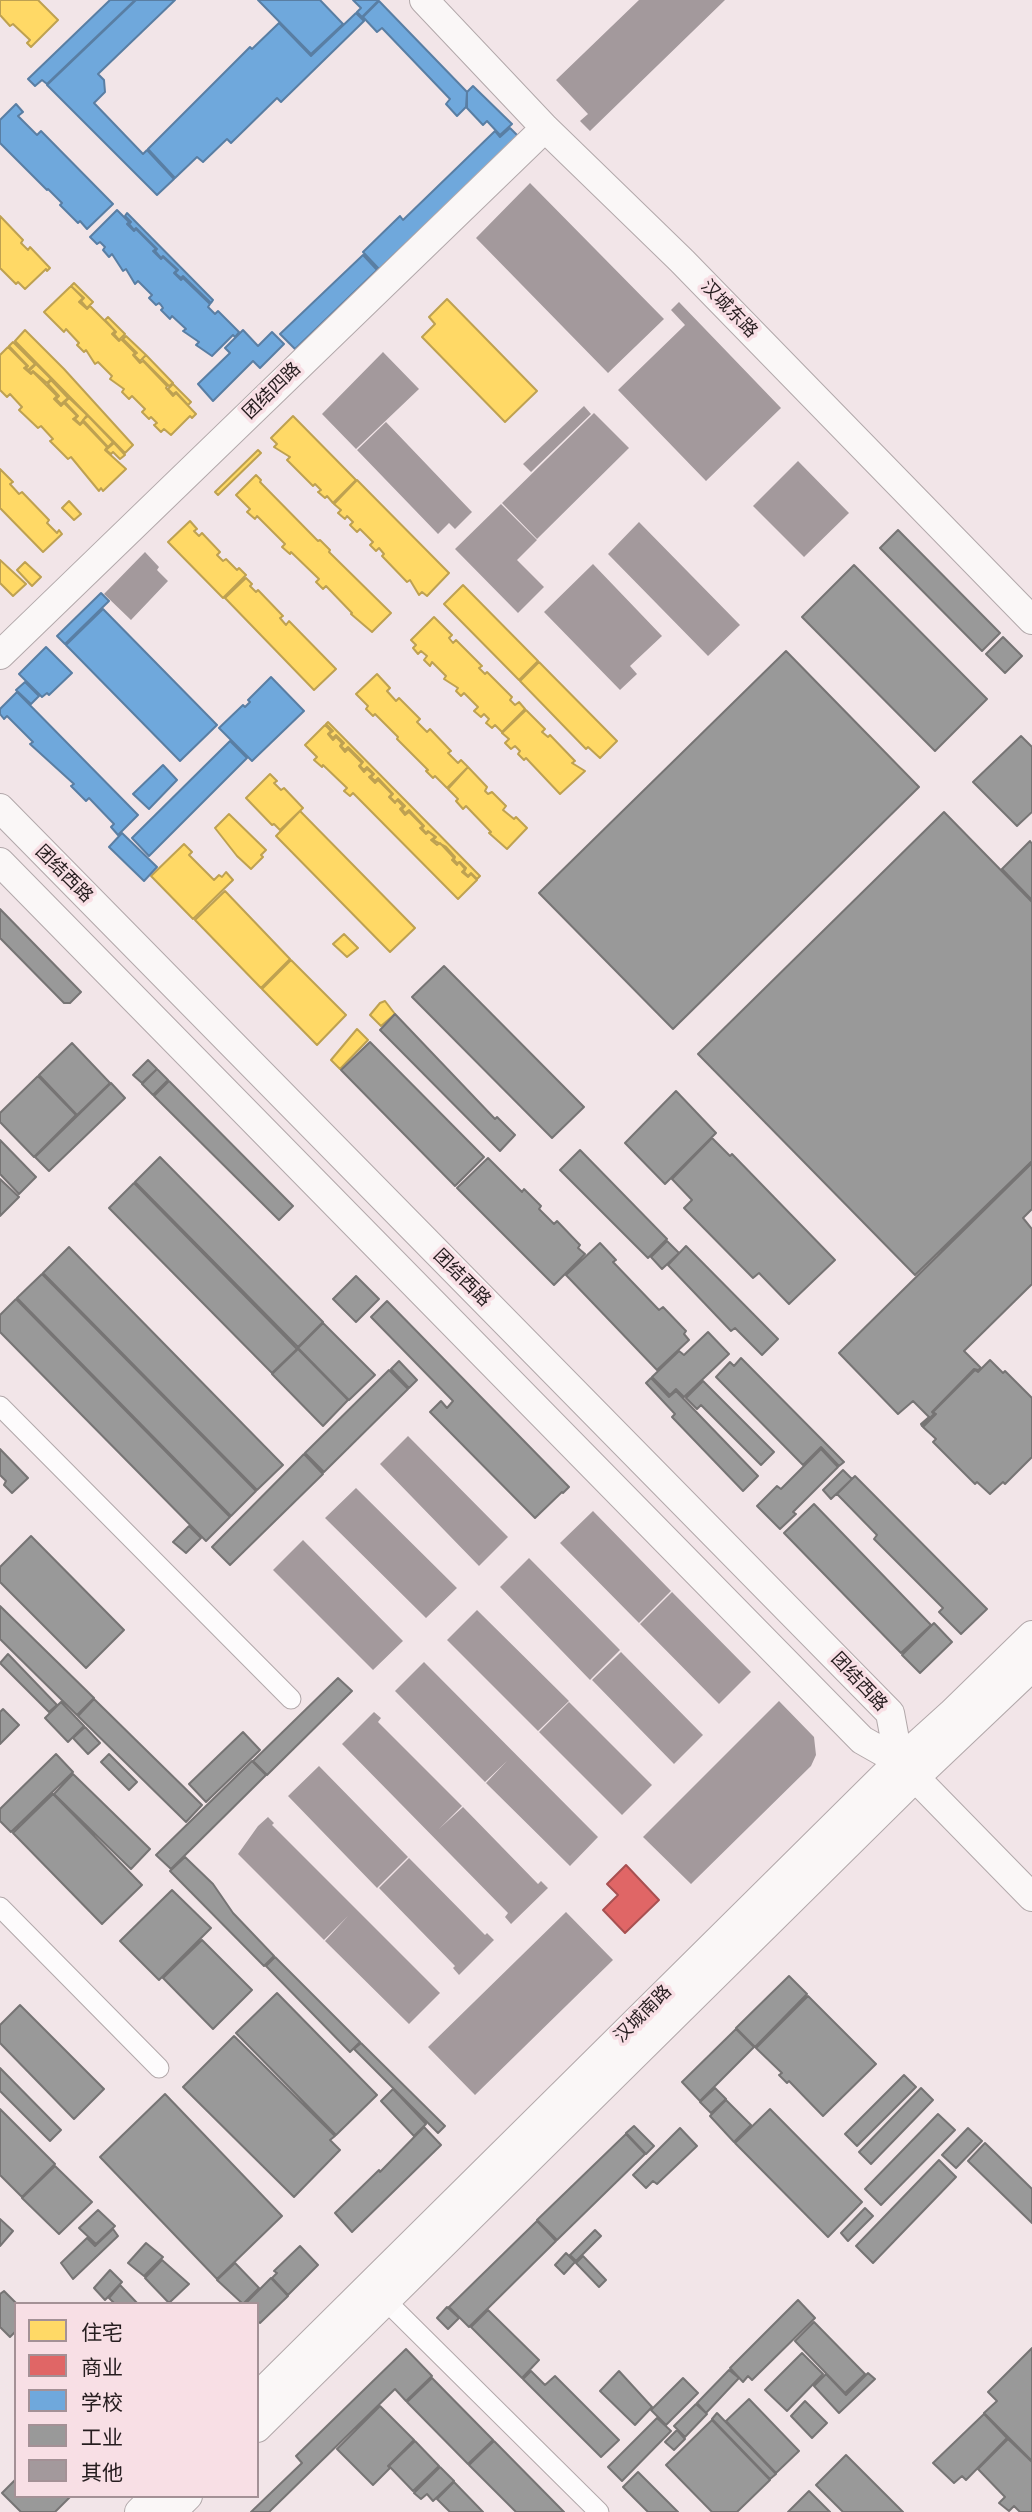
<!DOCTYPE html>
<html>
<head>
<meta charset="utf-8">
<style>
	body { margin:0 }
	#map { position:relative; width:1032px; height:2512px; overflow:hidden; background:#f2e5e8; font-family:Literata,"Noto Sans SC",serif }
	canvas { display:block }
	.legend { position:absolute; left:14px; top:2302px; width:245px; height:196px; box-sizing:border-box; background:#f8dfe5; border:2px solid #a49196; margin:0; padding:9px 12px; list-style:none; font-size:21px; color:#261d1f }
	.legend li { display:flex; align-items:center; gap:14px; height:35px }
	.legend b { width:35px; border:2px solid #a49196 }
</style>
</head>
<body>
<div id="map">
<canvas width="1032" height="2512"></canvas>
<ul class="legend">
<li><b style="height:19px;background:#ffd966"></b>住宅</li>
<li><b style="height:19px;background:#e06666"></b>商业</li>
<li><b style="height:19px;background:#6fa8dc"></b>学校</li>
<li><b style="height:19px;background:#999"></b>工业</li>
<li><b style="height:19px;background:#a3999c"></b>其他</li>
</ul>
</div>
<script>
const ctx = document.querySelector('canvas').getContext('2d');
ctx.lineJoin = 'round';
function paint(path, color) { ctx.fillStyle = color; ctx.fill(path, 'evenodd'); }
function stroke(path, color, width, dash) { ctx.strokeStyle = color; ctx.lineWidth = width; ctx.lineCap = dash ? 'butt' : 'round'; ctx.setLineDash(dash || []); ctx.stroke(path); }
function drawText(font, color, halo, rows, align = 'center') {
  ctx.font = font + ' Literata,"Noto Sans SC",serif'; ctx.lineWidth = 7; ctx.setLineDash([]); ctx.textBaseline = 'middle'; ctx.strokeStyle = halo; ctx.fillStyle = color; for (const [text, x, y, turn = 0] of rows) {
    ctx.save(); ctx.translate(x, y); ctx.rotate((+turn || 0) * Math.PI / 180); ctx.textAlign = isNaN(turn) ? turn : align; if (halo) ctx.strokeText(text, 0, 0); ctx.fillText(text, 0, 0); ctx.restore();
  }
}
const homes = new Path2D(`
	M0 0H38L58 20 31 47 27 43 30 40 13 24 10 26 0 15Z
	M0 216 23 240 21 243 28 250 30 247 50 268 47 271 46 269 25 289 18 282 16 284 0 268Z
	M74 283 93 302 87 308 81 301 84 298 71 286Z
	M71 286 83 298 79 302 87 309 90 306 115 331 112 334 119 341 121 339 135 353 133 355 140 363 143 361 167 386 166 388 173 396 176 393 196 414 192 418 190 416 171 435 164 429 161 432 154 425 157 423 151 417 149 419 142 412 145 409 132 396 129 399 122 392 124 389 110 379 112 376 98 362 95 364 86 350 84 352 77 345 79 343 66 329 64 332 44 312Z
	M447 299 537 391 505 422 422 337 435 324 429 317Z
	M108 317 125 334 119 340 114 334 116 332 105 320Z
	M25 330 64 369 133 445 125 453 15 341Z
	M126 336 146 355 140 361 134 355 137 353 123 339Z
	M13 342 35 364 28 370 26 368 28 366 9 346Z
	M8 347 27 366 24 368 31 374 33 372 57 396 54 399 61 406 64 403 77 416 73 419 80 425 83 422 107 447 105 450 126 469 103 491 101 488 99 491 71 457 68 459 50 441 53 439 41 426 38 428 19 410 22 407 10 394 7 397 0 390V355Z
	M146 355 173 383 169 386 142 359Z
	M36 364 51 379 47 383 33 371 31 373 29 371Z
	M51 380 68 398 61 404 56 399 59 396 48 384Z
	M173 384 191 402 188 405 176 392 173 394 168 389Z
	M69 398 87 415 80 424 75 419 78 416 65 402Z
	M88 416 113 442 108 447 83 420Z
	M293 416 356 480 333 503 327 496 325 498 318 492 321 490 315 484 313 486 287 460 290 457 274 447 277 444 271 438Z
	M114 443 125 455 120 459 113 452 111 454 106 450Z
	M258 450 261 453 218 495 215 492Z
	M0 469 13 482 10 484 19 494 22 492 49 520 47 523 57 533 59 530 62 534 43 552 0 508Z
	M256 475 261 480 260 482 318 541 320 540 330 550 329 552 391 613 372 632 351 614 352 613 326 586 323 589 316 582 319 579 291 552 290 554 282 547 285 544 257 516 255 519 247 512 250 509 236 495Z
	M357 480 449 573 427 596 422 592 419 595 410 580 407 582 382 556 384 554 379 548 376 551 370 545 373 542 360 529 357 532 350 525 353 522 347 516 345 519 338 513 341 510 334 504Z
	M69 501 81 514 74 520 62 508Z
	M190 521 197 529 194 531 199 536 202 533 220 552 217 555 223 561 226 559 237 570 239 568 246 575 223 598 168 542Z
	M0 560 26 584 13 596 0 583Z
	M25 562 41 577 32 586 17 570Z
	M246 578 252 584 250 586 256 592 258 590 283 616 280 618 286 625 289 621 336 669 314 690 225 598Z
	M463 585 538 661 519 680 444 604Z
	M434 617 452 635 449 638 453 643 456 640 482 666 479 668 485 674 487 672 512 697 510 700 515 705 519 702 525 709 502 732 495 725 492 728 486 723 489 719 484 714 481 717 474 711 478 707 464 693 461 696 456 691 458 688 444 679 446 676 432 662 430 666 424 660 427 656 421 651 418 654 413 648 416 645 411 640Z
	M539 662 617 741 600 758 588 747 586 749 520 681Z
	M377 674 390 688 387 691 396 701 399 698 420 719 417 722 427 732 430 729 451 751 448 753 458 763 461 760 468 767 447 788 435 776 433 778 426 771 428 770 397 739 398 737 375 714 373 716 366 709 368 706 356 694Z
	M526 710 545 729 542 732 548 737 550 735 575 761 572 763 585 771 560 794 526 758 524 760 518 754 520 751 515 746 511 749 505 743 509 739 502 733Z
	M328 722 480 876 477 879 471 873 468 876 464 872 466 868 460 862 457 863 454 860 455 857 446 847 433 840 436 837 428 831 426 833 422 828 424 826 409 810 405 813 402 809 405 806 398 799 395 802 390 797 393 794 378 778 375 781 371 777 374 774 367 767 364 770 360 766 363 762 348 747 345 750 341 746 344 743 336 735 333 738 329 734 333 731 326 724Z
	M325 725 331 731 328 734 333 740 336 737 342 743 340 746 345 752 348 749 362 763 359 766 364 772 367 769 373 774 369 777 375 783 378 780 392 794 389 797 395 803 397 800 403 806 400 809 405 815 409 812 423 826 420 828 426 834 429 832 435 837 431 840 437 845 440 843 454 858 452 860 457 865 459 862 465 869 462 872 468 877 471 874 477 880 458 899 353 793 350 796 344 791 347 788 323 765 322 767 314 760 317 757 305 745Z
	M468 767 487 787 485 791 488 794 492 792 506 806 503 810 514 819 516 817 527 828 507 849 489 833 491 832 466 806 463 809 456 801 458 799 448 789Z
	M270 774 277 781 274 783 281 790 284 788 303 808 280 830 274 824 272 825 246 798Z
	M300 811 415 928 390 952 276 836Z
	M229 814 266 850 261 855 263 857 251 869 237 856 215 828Z
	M184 844 192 852 189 855 214 880 219 875 222 877 226 872 233 880 193 919 151 876Z
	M225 891 290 959 261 988 195 920Z
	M344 934 358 948 347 957 333 944Z
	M291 960 346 1015 317 1045 262 989Z
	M385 1001 395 1014 381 1026 370 1015 380 1003Z
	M357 1029 368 1040 340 1069 331 1060Z`);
paint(homes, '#ffd966');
stroke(homes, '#bea151', 2);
const shops = new Path2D(`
	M626 1865 659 1900 625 1933 603 1910 618 1895 607 1884Z`);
paint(shops, '#e06666');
stroke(shops, '#a85051', 2);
const schools = new Path2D(`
	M110 0H135L47 84 42 80 35 86 28 79Z
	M136 0H175L98 74 104 80 105 92 94 103 143 154 147 150 174 179 157 195 47 85Z
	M258 0H320L343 24 311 54Z
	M353 0H377L378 1 362 17 357 12 361 8Z
	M379 1 467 92 466 107 457 116 446 104 450 99 382 28 377 32 363 17Z
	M356 13 364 21 281 102 277 98 231 143 227 139 203 162 197 157 175 178 148 149 250 47 252 49 279 23 311 56Z
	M473 86 512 124 500 135 487 121 483 125 467 108V92Z
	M16 104 23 112 18 116 37 135 41 131 113 204 87 229 80 221 78 223 60 205 62 203 48 189 47 190 0 143V120Z
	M510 128 518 136 379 269 363 252 400 216 403 220 495 131 500 137Z
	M117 210 129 222 127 224 134 231 136 229 156 249 153 251 161 259 163 257 177 270 174 273 181 280 183 278 210 304 208 307 215 314 218 311 239 332 235 337 233 335 212 356 196 345 199 342 183 331 186 329 172 316 170 319 161 310 163 308 161 305 159 303 156 305 149 298 152 295 138 281 135 284 126 269 123 271 112 254 109 257 103 250 105 247 100 242 97 244 90 237Z
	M127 213 213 300 211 303 183 276 181 278 175 273 178 270 163 256 161 258 155 251 157 249 136 228 134 230 129 224 131 222 125 216Z
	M363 255 377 270 295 349 280 334Z
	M243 330 258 346 272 332 284 344 260 368 253 361 213 401 198 384 230 353 225 348Z
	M101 593 109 601 65 644 57 636Z
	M103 609 217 725 180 761 66 645Z
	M46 647 72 673 49 695 47 693 42 697 19 674Z
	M271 677 304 711 252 761 219 728 243 705 245 707 250 702 248 700Z
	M25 682 39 696 31 704 16 690Z
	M17 692 138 815 118 835 111 827 114 824 89 798 86 801 71 786 74 784 30 744 33 742 7 716 4 719 0 714V709Z
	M230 741 247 758 149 856 132 838Z
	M163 765 177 780 149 809 133 794Z
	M122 833 157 867 144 881 109 847Z`);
paint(schools, '#6fa8dc');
stroke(schools, '#597ea3', 2);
const industry = new Path2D(`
	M898 530 1000 633 982 651 880 548Z
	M854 565 987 699 935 751 802 617Z
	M1003 637 1022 656 1005 673 986 654Z
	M786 651 919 787 673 1029 539 893Z
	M1021 736 1032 747V812L1017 826 973 782Z
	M944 812 1032 902V1161L915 1275 698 1054Z
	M1030 841 1032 844V900L1002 869Z
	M0 909 81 992 70 1003H64L0 938Z
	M444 966 584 1107 552 1138 412 997Z
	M395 1014 495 1119 497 1117 515 1135 500 1151 380 1030Z
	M370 1042 484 1157 455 1186 341 1070Z
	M72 1043 110 1083 77 1115 39 1075Z
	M148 1060 157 1069 142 1083 133 1075Z
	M157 1069 168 1080 153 1095 142 1084Z
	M38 1076 76 1115 34 1157 0 1122V1113Z
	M169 1081 293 1206 279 1220 154 1096Z
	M111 1083 125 1098 49 1171 35 1157Z
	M676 1091 716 1133 665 1184 625 1143Z
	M712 1138 730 1156 732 1154 835 1260 789 1304 759 1273 753 1278 684 1208 692 1200 672 1179Z
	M0 1140 36 1177 19 1194 0 1174Z
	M580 1150 667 1239 648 1258 560 1170Z
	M160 1157 323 1322 298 1347 135 1182Z
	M488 1158 522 1192 524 1189 541 1206 539 1209 554 1224 557 1221 580 1245 578 1248 585 1254 554 1285 457 1188Z
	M1032 1163V1209L1023 1218 1032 1229V1284L964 1351 981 1368 978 1370 974 1369 932 1412 934 1414 922 1426 921 1424 929 1417 913 1401 898 1414 839 1353Z
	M0 1179 19 1197 0 1216Z
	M134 1183 297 1349 272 1373 109 1208Z
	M667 1241 679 1253 662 1269 651 1257Z
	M600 1243 616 1260 613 1262 659 1310 663 1307 686 1331 684 1334 689 1340 657 1370 566 1275Z
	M686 1246 778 1339 762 1355 735 1328 731 1331 668 1265Z
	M69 1247 283 1465 257 1490 43 1273Z
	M42 1274 256 1491 231 1516 17 1298Z
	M356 1276 379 1299 356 1322 333 1299Z
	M16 1299 230 1517 206 1541 0 1332V1315Z
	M387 1301 569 1487 563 1493 562 1492 535 1518 430 1412 441 1401 447 1408 453 1401 371 1317Z
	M323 1323 375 1375 349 1400 298 1348Z
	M708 1332 729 1354 684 1397 676 1389 670 1395 652 1377 679 1351 684 1355Z
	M298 1349 348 1400 323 1426 272 1374Z
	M741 1358 844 1462 839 1466 821 1447 803 1465 716 1377 730 1362 734 1366Z
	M990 1360 1003 1373 1005 1371 1032 1398V1457L1005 1484 1003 1482 990 1494 977 1482 975 1484 933 1442 936 1439 923 1427 936 1414 933 1412 975 1370 978 1372Z
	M399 1361 417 1380 409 1388 391 1369Z
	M389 1370 408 1389 324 1472 305 1453Z
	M651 1378 669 1397 676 1391 758 1476 743 1491 672 1417 675 1414 646 1383Z
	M703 1381 774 1452 761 1465 701 1405 697 1409 686 1398Z
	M0 1449 28 1478 12 1493 4 1485 6 1481 0 1475Z
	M821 1449 838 1467 793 1512 796 1514 780 1529 757 1506 777 1486 781 1489Z
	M304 1454 323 1474 230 1565 212 1547Z
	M843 1470 852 1479 831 1499 823 1490Z
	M855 1476 987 1609 961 1634 939 1612 943 1608 874 1539 877 1535 837 1494Z
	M814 1504 931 1625 901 1653 784 1533Z
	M189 1526 201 1538 186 1553 173 1542Z
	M31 1536 124 1630 86 1668 0 1582V1567Z
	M0 1606 94 1698 77 1715 0 1639Z
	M934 1623 952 1642 920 1673 902 1655Z
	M8 1654 57 1705 49 1712 0 1663Z
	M338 1678 352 1691 267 1775 253 1761Z
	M94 1699 202 1805 186 1822 78 1716Z
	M61 1702 84 1726 68 1742 45 1718Z
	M3 1709 19 1725 0 1744V1712Z
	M85 1727 100 1743 88 1754 73 1738Z
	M243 1732 260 1750 206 1802 189 1784Z
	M56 1754 73 1772 11 1832 0 1821V1809Z
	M109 1754 137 1782 129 1790 101 1762Z
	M252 1761 266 1775 171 1869 156 1855Z
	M73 1774 150 1849 131 1869 54 1794Z
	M53 1794 142 1885 102 1924 13 1833Z
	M185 1857 213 1884 233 1913 274 1956 264 1966 170 1871Z
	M172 1890 211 1928 159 1980 120 1941Z
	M202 1940 252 1990 213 2029 163 1978Z
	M275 1957 360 2042 350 2052 266 1966Z
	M789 1976 807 1994 755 2047 736 2028Z
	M277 1993 377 2095 336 2135 236 2033Z
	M808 1996 876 2064 823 2116 789 2081 787 2083 779 2075 782 2073 756 2048Z
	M20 2005 104 2089 74 2119 0 2043V2025Z
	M736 2029 754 2047 700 2101 682 2082Z
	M234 2036 335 2136 330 2140 340 2150 294 2197 183 2087Z
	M361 2043 445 2126 438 2133 354 2049Z
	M0 2068 61 2130 50 2141 0 2091Z
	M904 2075 916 2087 857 2146 845 2134Z
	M715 2088 726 2099 711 2113 700 2102Z
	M921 2088 933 2100 871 2164 859 2152Z
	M393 2089 426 2124 414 2136 381 2101Z
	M165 2094 282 2216 217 2279 100 2157Z
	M726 2100 751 2125 734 2142 710 2116Z
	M0 2109 55 2164 22 2197 0 2175Z
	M770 2109 862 2202 828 2237 735 2143Z
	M938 2114 955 2130 881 2205 865 2189Z
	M634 2126 654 2146 646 2154 626 2133Z
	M424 2127 441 2145 352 2232 335 2213 379 2170 380 2172Z
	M680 2128 697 2146 657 2184 653 2181 646 2188 633 2175Z
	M968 2128 982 2141 956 2168 942 2155Z
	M626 2134 645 2154 557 2240 537 2220Z
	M985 2143 1032 2189V2223L968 2161Z
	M939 2160 956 2177 873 2263 856 2246Z
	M55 2166 92 2202 59 2234 22 2198Z
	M865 2208 873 2216 848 2241 841 2233Z
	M98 2210 115 2226 96 2244 79 2228Z
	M0 2219 13 2231 0 2246Z
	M537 2221 556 2241 469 2327 449 2307Z
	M113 2229 118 2236 73 2279 61 2263 87 2238 95 2246Z
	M595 2230 601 2236 576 2261 570 2255Z
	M146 2243 163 2257 144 2276 128 2263Z
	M300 2246 318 2265 288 2295 272 2278 277 2273 274 2271Z
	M566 2253 575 2262 564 2274 555 2265Z
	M583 2256 606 2280 599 2287 576 2263Z
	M162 2260 189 2284 169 2303 145 2278Z
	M235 2263 259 2288 243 2304 217 2280Z
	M110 2270 122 2282 105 2300 94 2288Z
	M271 2278 288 2296 260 2323 257 2321V2304H245Z
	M120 2285 138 2304H115L109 2298Z
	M4 2291 17 2304 16 2331 10 2337 0 2327V2294Z
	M798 2300 815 2318 752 2380 748 2376 743 2382 730 2368Z
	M447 2307 459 2318 448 2329 437 2318Z
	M488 2310 539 2360 522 2378 471 2327Z
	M814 2322 865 2374 845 2393 795 2341Z
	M1032 2348V2461L984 2413 997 2401 988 2392Z
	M406 2349 432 2376 406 2401 395 2389 269 2512H251L302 2463 296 2456Z
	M802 2353 823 2374 787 2411 765 2390Z
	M729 2370 739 2378 706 2413 697 2403Z
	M531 2371 545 2385 555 2376 619 2440 601 2457 523 2379Z
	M619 2371 652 2407 635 2425 600 2391Z
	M868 2373 875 2379 839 2413 814 2386 826 2374 846 2395Z
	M432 2378 493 2440 468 2464 407 2402Z
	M683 2378 698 2393 666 2425 651 2410Z
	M749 2399 799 2451 776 2473 726 2421Z
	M805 2401 827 2423 812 2438 791 2416Z
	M696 2404 707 2414 685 2437 674 2426Z
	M380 2406 414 2440 388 2466 390 2468 373 2485 337 2449Z
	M717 2413 776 2474 770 2479 712 2419Z
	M984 2414 1007 2438 966 2480 962 2476 954 2483 933 2463Z
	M657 2418 671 2431 622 2481 608 2467Z
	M712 2420 770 2480 737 2512H712L666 2465Z
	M677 2430 685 2439 674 2450 665 2442Z
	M1008 2439 1032 2462V2512H1020L1014 2506 1009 2511 999 2503 1005 2497 978 2469Z
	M415 2441 439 2466 413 2491 389 2466Z
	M494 2441 564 2512H516L469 2465Z
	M846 2455 903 2512H843L816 2485Z
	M440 2467 454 2481 433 2501 427 2494 421 2499 414 2493Z
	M638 2472 678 2512H648L623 2487Z
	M16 2479V2496H71L55 2512H21L2 2493Z
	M454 2482 483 2512H450L437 2499Z
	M809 2491 830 2512H788Z`);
paint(industry, '#999');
stroke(industry, '#767474', 2);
paint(new Path2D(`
	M639 0H725L590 131 580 121 588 114 556 80Z
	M530 183 664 319 608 373 476 238Z
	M679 302 781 408 706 481 618 390 685 325 671 310Z
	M383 352 419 389 356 449 322 414Z
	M584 406 591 414 531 472 523 464Z
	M594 413 629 448 537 539 502 503Z
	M386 422 472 512 455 529 449 523 438 534 357 450Z
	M798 461 849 513 804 557 753 506Z
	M501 504 537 540 517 560 544 587 518 613 455 549Z
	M639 522 740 625 708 656 608 554Z
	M145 552 159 567 157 570 168 581 131 620 104 594Z
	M593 564 662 636 630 666 637 674 620 690 544 612Z
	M408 1436 508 1537 479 1566 380 1464Z
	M356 1488 457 1588 426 1618 325 1518Z
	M593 1511 671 1591 639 1623 560 1543Z
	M303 1540 403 1641 373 1670 273 1570Z
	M529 1558 620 1650 590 1680 500 1587Z
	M672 1592 751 1672 719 1704 640 1624Z
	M477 1610 569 1701 538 1731 447 1640Z
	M621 1652 703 1735 674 1764 592 1680Z
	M424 1662 598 1837 570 1866 486 1783 507 1761 485 1782 395 1691Z
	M779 1701 814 1737 816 1755 811 1766 691 1884 643 1837Z
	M569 1702 652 1785 622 1815 539 1732Z
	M374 1712 381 1718 378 1722 462 1806 439 1829 463 1807 538 1884 541 1881 548 1888 511 1924 505 1917 508 1913 342 1744Z
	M319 1766 408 1857 377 1888 288 1796Z
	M268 1817 274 1823 272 1825 440 1993 409 2024 325 1941 348 1916 324 1940 238 1854 258 1826Z
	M409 1858 485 1935 487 1933 494 1940 459 1975 453 1968 455 1966 379 1888Z
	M566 1912 613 1960 475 2095 428 2047Z`), '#a3999c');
const street = new Path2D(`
	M0 1406 291 1699
	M0 1907 159 2068
	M379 2294 599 2512`);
const secondary = new Path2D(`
	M424 0 545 128 682 261 1032 620
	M0 655 545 128
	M0 808 890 1713 899 1761
	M0 862 862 1740 899 1761 1032 1897
	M257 2397 899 1761 951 1714 1032 1635
	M257 2428 915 1778 1032 1667
	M139 2512 155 2496
	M172 2512 188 2496`);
stroke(street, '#b2a8aa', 21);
stroke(secondary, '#b2a8aa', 30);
stroke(street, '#fdfbfc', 19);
stroke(secondary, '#faf7f7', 28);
drawText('18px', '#261d1f', '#f8dfe5', [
	["汉城东路",729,309,46],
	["团结四路",272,391,-44],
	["团结西路",64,874,45],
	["团结西路",462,1278,45],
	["团结西路",859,1682,47],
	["汉城南路",643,2014,-45]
]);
</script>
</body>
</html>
